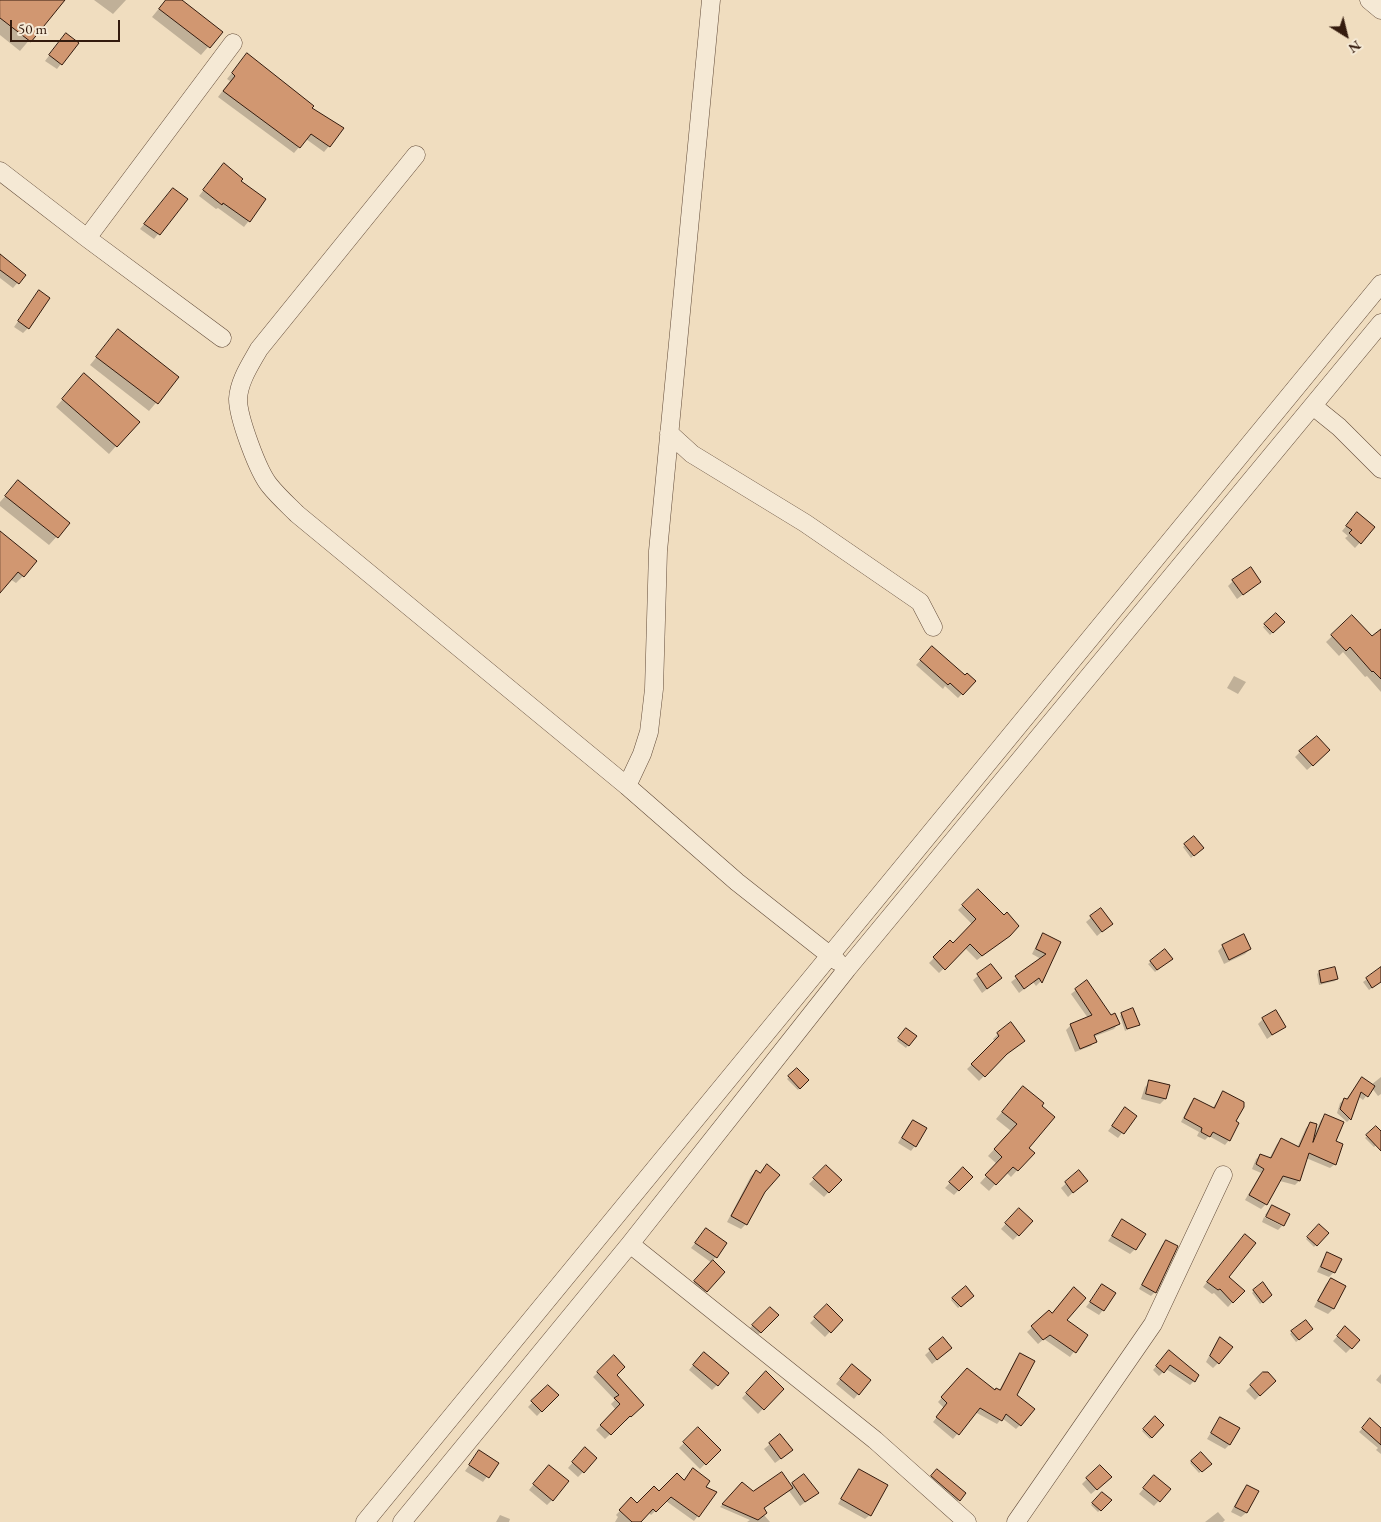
<!DOCTYPE html>
<html>
<head>
<meta charset="utf-8">
<style>
	body { margin:0 }
	#map { position:relative; width:1381px; height:1522px; overflow:hidden; background:#f0ddbf; font-family:"EB Garamond",serif }
	canvas { display:block }
	.north { position:absolute; left:1321px; top:10px; width:50px; height:50px; -webkit-text-stroke:4px #f5e9d5; paint-order:stroke; rotate:144deg; font-size:14px; font-weight:700; line-height:20px; text-align:center; color:#341b0e }
	.north::after { content:''; display:block; margin:auto; width:18px; height:22px; background:#341b0e; clip-path:polygon(50% 0,100% 100%,50% 72%,0 100%) }
	.scale { position:absolute; left:10px; top:20px; width:110px; height:22px; box-sizing:border-box; border:2px solid #341b0e; border-top:0; padding-left:6px; font-size:15px; line-height:18px; white-space:nowrap; color:#341b0e; -webkit-text-stroke:4px #f5e9d5; paint-order:stroke }
</style>
</head>
<body>
<div id="map">
<canvas width="1381" height="1522"></canvas>
<div class="north">N</div>
<div class="scale">50 m</div>
</div>
<script>
const ctx = document.querySelector('canvas').getContext('2d');
ctx.lineJoin = 'round';
function paint(path, color) { ctx.fillStyle = color; ctx.fill(path, 'evenodd'); }
function stroke(path, color, width, dash) { ctx.strokeStyle = color; ctx.lineWidth = width; ctx.lineCap = dash ? 'butt' : 'round'; ctx.setLineDash(dash || []); ctx.stroke(path); }
paint(new Path2D(`
	M0 0H63L20 51 0 35Z
	M94 0H126L113 14Z
	M166 0H180L221 32 201 55 152 17Z
	M61 40 77 43 57 69 45 61Z
	M242 60 310 108 329 146 324 152 306 139 294 153 218 97 230 81 227 79Z
	M219 170 239 181 265 200 244 227 218 208 216 209 199 196Z
	M168 195 186 199 154 239 140 229Z
	M0 261 24 275 13 288 0 278Z
	M39 292 28 328 23 333 14 327Z
	M118 331 178 377 149 411 90 365Z
	M77 383 116 446 109 454 56 407Z
	M18 482 69 523 49 545 0 506V502Z
	M1353 518 1373 528 1355 548 1345 538 1348 536 1342 531Z
	M0 533 23 576 16 583 10 579 0 591Z
	M1233 581 1260 582 1237 599 1228 586Z
	M1276 614 1283 622 1270 635 1263 627Z
	M1352 617 1372 638 1381 630V692L1367 676 1365 677 1343 652 1339 656 1326 642Z
	M932 648 965 677 974 681 958 698 945 686 943 689 916 665Z
	M1234 676 1246 682 1238 694 1227 688Z
	M1300 752 1324 755 1307 770 1295 757Z
	M1194 838 1202 848 1191 858 1183 847Z
	M978 891 1004 940 977 960 965 948 939 973 929 963 950 942 953 945 972 924 958 910Z
	M1100 910 1111 924 1097 936 1086 922Z
	M1044 935 1060 943 1040 982 1036 986 1033 982 1019 993 1011 982 1041 959 1032 954 1039 940Z
	M1223 946 1250 949 1245 954 1224 964 1218 951Z
	M1169 961 1155 972 1148 964 1151 962Z
	M991 965 995 983 982 993 973 980Z
	M1381 969V982L1369 990 1363 982Z
	M1319 972 1337 979 1335 981 1319 985 1317 974Z
	M1076 990 1118 1024 1114 1029 1093 1037 1095 1041 1091 1046 1075 1052 1066 1030 1071 1025 1088 1018 1071 994Z
	M1122 1014 1138 1024 1125 1031 1120 1016Z
	M1263 1019 1284 1027 1267 1039 1258 1024Z
	M904 1031 915 1036 906 1048 897 1041Z
	M998 1034 1023 1041 1001 1059 979 1081 967 1069 995 1042 993 1039Z
	M797 1069 807 1080 798 1090 787 1079Z
	M1381 1077V1094L1378 1096 1372 1088 1363 1100 1358 1096 1350 1119 1347 1122 1337 1113 1340 1103 1344 1100H1346L1362 1078 1371 1085Z
	M1150 1082 1168 1086 1165 1099 1160 1104 1141 1099 1145 1087Z
	M1023 1087 1027 1148 1033 1153 1011 1177 1006 1172 989 1191 980 1183 997 1164 988 1156 1011 1131 996 1119Z
	M1223 1092 1234 1122 1238 1124 1229 1140 1225 1145 1209 1136 1205 1140 1197 1136 1199 1132 1181 1122 1190 1104 1195 1100 1212 1109Z
	M1125 1109 1135 1116 1118 1138 1108 1131Z
	M1325 1116 1334 1142 1335 1164 1330 1168 1306 1158 1299 1181 1295 1185 1280 1181 1266 1204 1261 1209 1245 1200 1261 1173 1252 1169 1256 1159 1261 1155 1269 1159 1277 1144 1281 1140 1297 1148 1306 1128 1311 1123 1315 1133 1321 1120Z
	M913 1121 915 1146 911 1151 898 1143 908 1126Z
	M1376 1127 1381 1133V1141L1374 1147 1365 1138Z
	M826 1167 840 1180 824 1197 809 1184Z
	M963 1169 971 1177 954 1195 945 1188Z
	M756 1171 759 1174 764 1191 746 1224 741 1229 727 1222 751 1176Z
	M1079 1172 1081 1185 1068 1197 1061 1188Z
	M1272 1206 1283 1224 1265 1215Z
	M1019 1209 1032 1221 1013 1240 1001 1229Z
	M1264 1217 1282 1226 1278 1230 1262 1222Z
	M1122 1221 1135 1249 1130 1254 1108 1241Z
	M1319 1225 1327 1233 1314 1247 1306 1239Z
	M706 1230 716 1257 712 1261 723 1272 701 1296 690 1286 712 1263 691 1248Z
	M1240 1240 1228 1277 1243 1291 1228 1307 1214 1293 1212 1294 1203 1287Z
	M1166 1242 1155 1292 1151 1296 1139 1289 1162 1245Z
	M1328 1254 1334 1272 1329 1277 1317 1272 1323 1259Z
	M1331 1279 1345 1286 1333 1309 1328 1314 1314 1307 1326 1284Z
	M1102 1286 1103 1310 1099 1315 1086 1307Z
	M966 1287 973 1296 958 1308 951 1300Z
	M1254 1291 1269 1297 1260 1304 1252 1293Z
	M827 1306 841 1320 825 1337 810 1323Z
	M770 1308 777 1315 756 1337 748 1330Z
	M1049 1312 1086 1335 1070 1357 1044 1339 1038 1344 1027 1332Z
	M1345 1328 1359 1340 1346 1353 1333 1341Z
	M1310 1331 1296 1342 1290 1334 1292 1332Z
	M1220 1338 1218 1363 1213 1368 1206 1362 1216 1343Z
	M943 1339 945 1353 932 1364 925 1355Z
	M1021 1355 1015 1395 1020 1425 1016 1429 1002 1418 997 1424 975 1412 953 1439 933 1422 944 1408 938 1402 963 1374 994 1392 999 1391 1016 1359Z
	M1165 1355 1194 1381 1190 1385 1166 1369 1159 1376 1153 1370Z
	M614 1357 615 1375 642 1405 626 1421 625 1420 605 1439 596 1430 616 1410 611 1404 615 1400 593 1377Z
	M699 1358 717 1385 712 1390 689 1370Z
	M847 1371 858 1394 854 1399 836 1384Z
	M766 1373 782 1389 758 1414 742 1398Z
	M1264 1373 1274 1381 1255 1400 1246 1391Z
	M1381 1374V1384L1376 1380Z
	M548 1386 557 1395 537 1416 528 1407Z
	M1155 1418 1163 1425 1150 1439 1142 1431Z
	M1220 1419 1230 1444 1225 1449 1207 1439 1216 1424Z
	M1370 1420 1381 1430V1454L1376 1450 1378 1448 1359 1432Z
	M698 1429 719 1450 700 1469 679 1448Z
	M780 1436 786 1455 775 1463 764 1449Z
	M479 1452 497 1463 483 1482 465 1471Z
	M580 1454 583 1472 578 1477 568 1468Z
	M1201 1454 1210 1464 1199 1473 1190 1463Z
	M1100 1466 1105 1482 1091 1494 1082 1484Z
	M693 1470 704 1487 715 1492 694 1521 666 1501 651 1515 648 1512 639 1522H615L618 1517 616 1515 631 1499 637 1505 683 1481Z
	M859 1470 870 1515 865 1519 838 1504 855 1474Z
	M544 1472 552 1500 547 1505 529 1490Z
	M804 1475 812 1497 800 1506 789 1491 763 1509 764 1515 770 1522H747L750 1520 720 1507 742 1484 753 1493 790 1486Z
	M932 1475 964 1494 954 1505 927 1481Z
	M1149 1482 1169 1489 1154 1506 1139 1494Z
	M1247 1486 1257 1492 1246 1513 1241 1517 1231 1512 1242 1491Z
	M1102 1493 1110 1500 1098 1512 1091 1505Z
	M1218 1512 1225 1520 1223 1522H1205Z
	M500 1515 510 1519 509 1522H496Z`), '#0003');
const building = new Path2D(`
	M0 0H65L31 42 0 18Z
	M166 0H182L223 32 210 48 159 9Z
	M66 33 79 43 62 65 49 55Z
	M247 53 314 106 312 108 344 128 330 147 311 134 300 148 223 91 235 76 232 73Z
	M224 163 243 179 241 181 266 199 250 222 223 203 222 205 203 190Z
	M173 188 188 199 160 235 144 224Z
	M0 254 26 275 19 284 0 270Z
	M39 290 50 298 29 329 18 321Z
	M118 329 179 377 158 404 96 357Z
	M84 373 140 422 117 447 62 399Z
	M18 480 70 523 58 538 5 496Z
	M1357 512 1375 527 1361 544 1349 533 1352 530 1346 526Z
	M0 531 37 561 24 577 18 572 0 593Z
	M1251 567 1261 582 1243 595 1232 580Z
	M1276 613 1285 622 1273 633 1264 624Z
	M1352 615 1372 636 1381 629V679L1373 671 1372 672 1350 647 1346 651 1331 635Z
	M932 646 965 675 967 673 976 681 963 695 950 683 948 685 920 660Z
	M1317 736 1330 750 1313 766 1299 751Z
	M1194 836 1204 848 1194 856 1184 844Z
	M978 889 1004 915 1007 912 1019 926 1010 936 982 956 970 944 945 970 933 957 950 940 953 943 976 919 962 905Z
	M1101 908 1113 924 1102 932 1090 916Z
	M1043 933 1061 942 1042 983 1039 978 1024 989 1015 976 1046 954 1036 949Z
	M1244 934 1251 949 1229 960 1222 945Z
	M1165 949 1173 959 1157 970 1150 961Z
	M991 964 1002 978 987 989 977 974Z
	M1335 967 1338 979 1321 983 1319 971Z
	M1381 967V982L1372 988 1366 978Z
	M1087 980 1111 1015 1115 1013 1120 1024 1094 1035 1097 1042 1080 1049 1070 1024 1092 1015 1075 989Z
	M1133 1008 1140 1025 1127 1029 1121 1013Z
	M1276 1010 1286 1027 1272 1035 1262 1018Z
	M1011 1022 1025 1041 1007 1054 985 1077 971 1064 999 1036 997 1033Z
	M906 1028 917 1036 909 1046 898 1038Z
	M797 1068 809 1080 800 1089 788 1076Z
	M1362 1077 1375 1086 1368 1097 1361 1092 1351 1120 1340 1109 1344 1098 1347 1099Z
	M1149 1080 1170 1085 1166 1099 1146 1094Z
	M1023 1086 1044 1103 1042 1106 1055 1117 1029 1148 1035 1153 1018 1171 1013 1167 996 1185 985 1175 1002 1157 994 1149 1017 1124 1002 1112Z
	M1223 1091 1244 1102V1107L1236 1121 1239 1123 1230 1141 1213 1132 1210 1137 1201 1132 1202 1128 1184 1118 1194 1098 1214 1108Z
	M1125 1107 1137 1116 1124 1134 1112 1126Z
	M1325 1114 1344 1122 1336 1141 1343 1144 1336 1165 1309 1153 1300 1181 1283 1176 1267 1205 1249 1195 1264 1169 1256 1164 1260 1154 1271 1158 1281 1138 1299 1147 1310 1122 1317 1124 1313 1142Z
	M913 1120 927 1128 916 1147 902 1138Z
	M1376 1126 1381 1131V1151L1366 1135Z
	M767 1164 780 1175 765 1192 747 1225 731 1216 756 1170 760 1173Z
	M826 1165 842 1180 829 1193 813 1178Z
	M963 1167 973 1177 959 1191 949 1182Z
	M1079 1170 1088 1181 1073 1193 1065 1182Z
	M1272 1205 1290 1214 1284 1226 1266 1217Z
	M1019 1208 1033 1221 1019 1236 1005 1223Z
	M1122 1219 1146 1234 1136 1250 1112 1236Z
	M1319 1224 1329 1233 1317 1246 1307 1237Z
	M706 1228 727 1243 717 1258 695 1243Z
	M1245 1234 1256 1243 1229 1277 1245 1291 1233 1303 1220 1289 1218 1290 1207 1282Z
	M1166 1240 1178 1246 1156 1293 1142 1285Z
	M1327 1252 1342 1259 1335 1273 1321 1267Z
	M713 1260 725 1272 707 1292 694 1281Z
	M1331 1278 1346 1286 1334 1309 1318 1301Z
	M1263 1282 1272 1295 1263 1303 1253 1290Z
	M1102 1284 1116 1293 1104 1311 1090 1302Z
	M966 1286 974 1296 961 1307 952 1298Z
	M1074 1287 1086 1298 1067 1320 1088 1335 1076 1353 1050 1335 1043 1340 1031 1326 1049 1310 1052 1313Z
	M827 1304 843 1320 831 1333 814 1317Z
	M770 1307 779 1315 761 1333 752 1325Z
	M1306 1320 1313 1329 1299 1340 1291 1331Z
	M1345 1326 1360 1340 1352 1349 1337 1336Z
	M943 1337 952 1348 937 1360 929 1349Z
	M1220 1337 1233 1347 1219 1364 1210 1356Z
	M1169 1350 1199 1375 1195 1382 1170 1365 1164 1373 1156 1366Z
	M704 1352 729 1373 718 1386 693 1365Z
	M1020 1353 1035 1361 1017 1395 1035 1409 1021 1426 1006 1414 1002 1421 980 1408 959 1435 936 1417 947 1403 941 1397 967 1368 995 1390 996 1388 1000 1390Z
	M614 1355 625 1367 617 1375 644 1405 631 1417 630 1416 611 1435 600 1425 620 1404 614 1398 619 1395 597 1372Z
	M852 1364 871 1380 859 1395 840 1379Z
	M766 1371 784 1389 764 1410 746 1393Z
	M1263 1372H1268L1276 1381 1260 1396 1250 1385Z
	M548 1385 559 1395 542 1412 531 1401Z
	M1155 1416 1164 1425 1152 1438 1143 1429Z
	M1220 1417 1240 1428 1230 1445 1211 1433Z
	M1370 1418 1381 1428V1445L1362 1428Z
	M698 1427 721 1450 706 1465 683 1442Z
	M780 1434 793 1450 781 1459 769 1443Z
	M585 1447 597 1458 584 1473 572 1462Z
	M479 1450 499 1463 489 1478 469 1465Z
	M1201 1452 1212 1464 1202 1472 1191 1461Z
	M549 1465 569 1481 553 1501 533 1484Z
	M1100 1465 1112 1477 1097 1490 1086 1478Z
	M693 1468 710 1481 706 1487 717 1492 699 1517 671 1497 656 1512 653 1509 641 1522H632L619 1510 631 1497 637 1503 654 1486 659 1491 677 1473 684 1480Z
	M859 1469 888 1485 871 1516 841 1499Z
	M937 1469 966 1493 960 1501 931 1476Z
	M782 1472 793 1488 764 1508 767 1513 758 1520 722 1504 742 1482 753 1491Z
	M804 1474 819 1493 805 1502 792 1483Z
	M1154 1475 1171 1489 1160 1502 1143 1488Z
	M1247 1485 1259 1491 1247 1513 1235 1507Z
	M1102 1492 1112 1500 1101 1511 1092 1503Z`);
paint(building, '#d19771');
stroke(building, '#341b0e', 1);
const minor = new Path2D(`
	M1369 0 1381 10
	M416 155 259 349C250 365 239 381 238 399 238 417 258 472 270 486 278 496 288 505 297 514L627 786 737 882 837 961
	M0 171 87 238 222 338
	M87 238 233 43
	M1313 406 1339 427 1381 469
	M669 433 692 454 805 523 920 602 933 627
	M627 786 642 754 649 732 654 689 658 551 711 0
	M630 1244 875 1440 967 1522
	M365 1522 1381 284
	M402 1522 630 1244 847 969 1381 323
	M1016 1522 1153 1324 1223 1175`);
stroke(minor, '#634c3a', 19);
stroke(minor, '#f5e9d5', 18);
</script>
</body>
</html>
